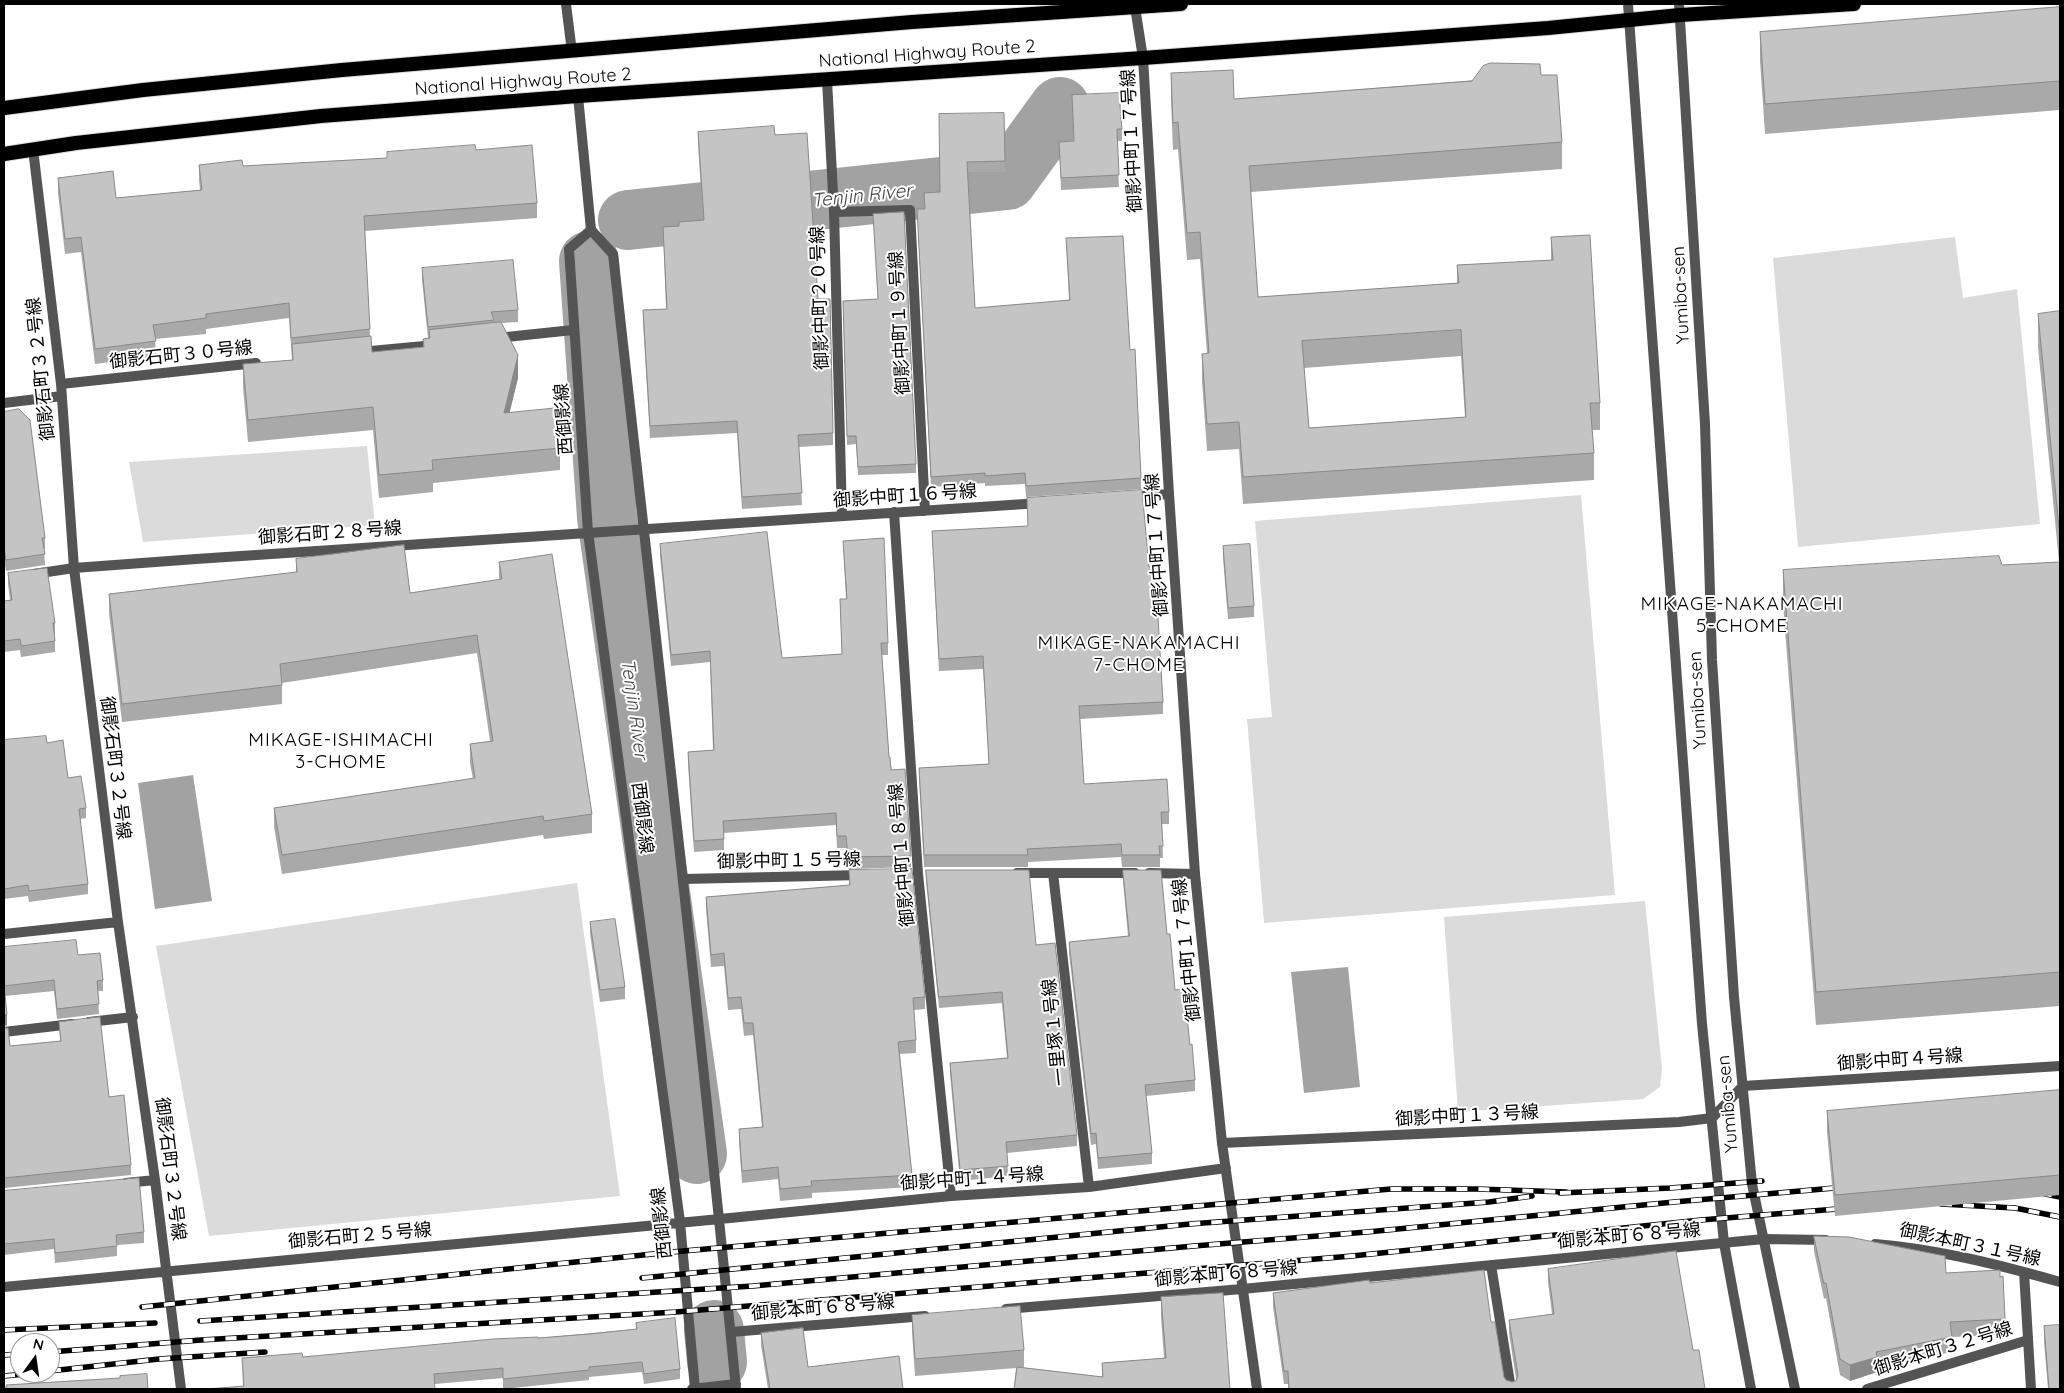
<!DOCTYPE html>
<html>
<head>
<meta charset="utf-8">
<style>
	body { margin:0 }
	#map { position:relative; width:2064px; height:1393px; overflow:hidden; background:#fff; font-family:Quicksand,sans-serif }
	canvas { display:block }
	.frame { position:absolute; inset:0; border:5px solid #000; pointer-events:none }
	.north { position:absolute; left:10px; top:1333px; width:50px; height:50px; box-sizing:border-box; background:#fff; border:1px solid #999; border-radius:50%; rotate:14deg; font-size:14px; font-weight:700; line-height:20px; text-align:center; color:#000 }
	.north::after { content:''; display:block; margin:auto; width:18px; height:22px; background:#000; clip-path:polygon(50% 0,100% 100%,50% 72%,0 100%) }
</style>
</head>
<body>
<div id="map">
<canvas width="2064" height="1393"></canvas>
<div class="frame"></div>
<div class="north">N</div>
</div>
<script>
const ctx = document.querySelector('canvas').getContext('2d');
ctx.lineJoin = 'round';
function paint(path, color) { ctx.fillStyle = color; ctx.fill(path, 'evenodd'); }
function stroke(path, color, width, dash) { ctx.strokeStyle = color; ctx.lineWidth = width; ctx.lineCap = dash ? 'butt' : 'round'; ctx.setLineDash(dash || []); ctx.stroke(path); }
function drawText(font, color, halo, rows, align = 'center') {
  ctx.font = font + ' Quicksand,"Noto Sans JP",sans-serif'; ctx.lineWidth = 4; ctx.setLineDash([]); ctx.textBaseline = 'middle'; ctx.strokeStyle = halo; ctx.fillStyle = color; for (const [text, x, y, turn = 0] of rows) {
    ctx.save(); ctx.translate(x, y); ctx.rotate((+turn || 0) * Math.PI / 180); ctx.textAlign = isNaN(turn) ? turn : align; if (halo) ctx.strokeText(text, 0, 0); ctx.fillText(text, 0, 0); ctx.restore();
  }
}
paint(new Path2D(`
	M1955 237 1963 298 2017 289 2040 524 1798 547 1773 258Z
	M367 446 375 525 143 542 129 462Z
	M1581 495 1615 895 1264 923 1247 719 1272 717 1255 521Z
	M577 883 620 1196 209 1236 156 946Z
	M1645 901 1662 1069 1660 1087 1643 1099 1458 1112 1444 917Z`), '#dbdbdb');
paint(new Path2D(`
	M193 775 212 901 155 909 138 783Z
	M1348 967 1360 1087 1304 1093 1291 972Z`), '#a2a2a2');
stroke(new Path2D(`
	M628 220 1007 180 1060 107
	M589 261 607 517 697 1154
	M714 1330 717 1362`), '#a2a2a2', 60);
const trunk = new Path2D(`
	M4 108 143 90 342 70 912 22 1181 4
	M4 154 76 143 321 116 578 96 1143 58 1548 28 1680 15 1854 4`);
stroke(trunk, '#dbdbdb', 16);
stroke(new Path2D(`
	M827 80 834 212 842 516
	M33 149 61 384 74 568 118 922 155 1180 181 1389
	M834 212 910 210 925 511
	M497 338 573 330
	M360 352 435 345
	M61 384 256 363
	M4 403 62 396
	M1129 497 1169 494
	M894 512 918 874 951 1196
	M34 574 74 568 196 559 1040 503
	M1017 873H1135
	M1053 873 1089 1187
	M1149 873 1195 874
	M684 879 862 875
	M4 934 118 922
	M89 1022 133 1017
	M4 1032 72 1024
	M126 1183 155 1180
	M1875 1244C1938 1249 2000 1265 2060 1282
	M1491 1265 1511 1389
	M2024 1272 2031 1389
	M4 1287 720 1219 951 1196 1089 1187 1226 1168
	M1006 1309 1242 1289 1764 1239 1826 1240
	M731 1332 925 1316
	M692 1389 736 1384
	M695 1389 680 1222 588 532 569 249 591 230 613 254C655 632 699 1010 736 1389
	M1257 1389 1222 1143 1679 1122 1712 1118
	M1867 1389 2028 1340`), '#545454', 10);
stroke(new Path2D(`
	M566 4 572 52
	M1628 4 1702 1024 1724 1243 1751 1389
	M1679 4 1705 424 1712 660 1734 997 1752 1184 1795 1389
	M1135 7 1143 58 1169 494 1195 874 1222 1143
	M578 96 591 230
	M1743 1086 2060 1066
	M1712 1118 1743 1086`), '#545454', 10);
stroke(trunk, '#000', 14);
const rail = new Path2D(`
	M1560 1193 1670 1188 1762 1181
	M2041 1193 2060 1197
	M1941 1204 2015 1208 2060 1217
	M642 1278 1190 1224 1489 1202 1532 1196
	M142 1307 672 1252 1391 1189H1477L1566 1192
	M200 1321 753 1286 1194 1246 1367 1232 1674 1202 1846 1187
	M4 1330 155 1323
	M50 1352 201 1340 676 1312 1352 1256 1701 1220 1849 1208
	M4 1355 20 1354
	M50 1371 159 1359 265 1352
	M4 1376 35 1373`);
stroke(rail, '#000', 5.5);
stroke(rail, '#fff', 4, [11]);
paint(new Path2D(`
	M2060 7V110L1765 134 1760 61V32Z
	M1171 73 1234 99 1541 75 1562 142V169L1251 192 1258 297 1457 283V265L1551 260V237L1600 403V430H1592L1594 453V480L1243 504 1239 449 1207 451 1202 381V354H1207L1200 259 1187 260 1178 149 1173 150 1171 100ZM1461 356 1465 417 1309 428 1304 368Z
	M1072 95 1122 129V141H1117L1119 187 1061 190 1059 142 1074 141Z
	M1004 113 1005 172H968L975 308 1069 300 1066 238 1130 350 1141 478V489L1026 497 1025 484 985 486V483L931 487 917 209H924V193L940 192Z
	M698 132 775 135 818 299 833 433V445L799 447 802 505 742 509 737 433 650 438 643 322V310L666 309 663 227 679 226 703 220 698 144Z
	M476 150 537 203V218L365 231 370 336 372 352 423 347V339L428 338 422 280V268L518 310V322L502 323 518 378 509 413 560 448V470L433 483V492L379 498 373 430 248 442 243 387V364L292 360 289 318 206 329V334L155 339 156 356 95 364 81 252 65 254 58 193V178L116 198 200 190 199 180V165L243 166 387 158V152Z
	M873 214 916 464V473L858 475 856 444 847 445 843 301 878 299Z
	M2060 311V1006L1816 1025 1783 604V570L2002 565 2059 562 2038 347V314Z
	M4 412 45 538V549H44L45 565 6 571 4 559Z
	M1027 498 1149 567 1163 702V714L1080 719 1084 784 1169 812V824H1162L1163 858H1160V867H1122L1121 857 1028 862V867H924L919 780V768L989 764 983 669 939 671 932 531 1028 527Z
	M843 541 888 643V655H882L889 757 911 856V867L848 869 846 848H837L836 825 724 833V850L694 852 688 764V752L713 750 710 662 671 666 660 556V544L782 658 842 654 840 599H846Z
	M1223 546 1254 606V617L1228 619 1223 558Z
	M296 559 410 593 499 580V562L592 814V833L544 839 543 835 282 874 274 827V808L473 779 470 763V744L490 741 477 653 282 683V704L122 722 109 613V594L296 572Z
	M8 573 55 623V634H54L55 641V652L21 657 20 650 4 652V601L10 600 8 584Z
	M4 740 47 743 86 808V818L80 819 88 884V894L29 902 28 896 4 899Z
	M849 870 925 997V1009L914 1010 916 1040V1053L900 1054 912 1175V1187L812 1193V1198L780 1201 778 1179 742 1183 739 1142V1129L762 1127 753 1035 744 1036 741 1009 728 1010 724 966 711 967 706 909V897L849 885Z
	M926 870 1036 945 1077 1135V1146L1007 1153 1008 1176 960 1181 950 1074V1063L1007 1058 1002 1003 939 1008 926 881Z
	M1123 870 1167 934 1175 990 1185 1017 1190 1045 1195 1080V1091L1146 1096 1152 1153V1164L1098 1169 1096 1144 1091 1145 1069 953V942L1128 936 1123 881Z
	M590 922 625 987V999L600 1002 590 934Z
	M4 947 78 955 103 980V991H98L99 1014 57 1019 54 991 5 996 7 1025 4 1026Z
	M59 1022 109 1097 131 1165V1175L4 1188V1028L10 1046 60 1041Z
	M2060 1090V1195L1835 1216 1827 1132V1111Z
	M4 1191 144 1232V1243L117 1245V1256L55 1263 54 1249 4 1255Z
	M1814 1236 1946 1273 2000 1277 2005 1319V1335L1952 1337V1352L1877 1367V1372L1850 1381 1840 1375 1826 1298 1824 1299 1814 1251Z
	M1548 1269 1693 1350 1705 1389H1288V1384H1284L1273 1307V1293L1370 1283 1491 1322 1504 1377 1506 1380 1512 1382 1516 1381V1379L1509 1333V1320L1552 1314 1548 1282Z
	M1161 1297 1230 1389H1014L1016 1368 915 1376 912 1332V1315L1024 1350V1367H1020L1102 1377V1363L1164 1358 1161 1317Z
	M636 1323 680 1369V1379L644 1384 642 1372 589 1377V1380L503 1389V1378L435 1384 243 1386 242 1358 303 1357 538 1338 636 1329Z
	M2044 1326 2060 1389H2048L2044 1342Z
	M761 1333 808 1367 903 1389H768L761 1345Z`), '#a9a9a9');
paint(new Path2D(`
	M518 355V378L504 436V413Z
	M7 1014V1025L4 1026V1015Z
	M1877 1357V1372L1850 1381V1365Z`), '#898989');
const building = new Path2D(`
	M2060 7V81L1765 104 1760 32Z
	M1490 63 1540 64 1541 75H1557L1562 142 1249 166 1258 297 1459 283 1457 265 1553 260 1551 237 1590 235 1600 403H1590L1594 453 1243 477 1239 422 1207 424 1202 354 1209 353 1200 232 1187 233 1178 122 1173 123 1171 73 1233 70 1234 99 1472 81 1483 66ZM1461 330 1466 417 1309 428 1302 341Z
	M1119 93 1122 129H1117L1119 175 1061 178 1059 142 1074 141 1072 95Z
	M1004 113 1005 161 967 162 975 308 1070 300 1066 238 1123 236 1130 350 1135 349 1141 478 1026 486 1025 473 985 476V473L931 477 917 209H925L924 193 940 192 939 114Z
	M774 126 775 135 807 133 818 299H830L833 433 798 435 802 493 742 497 737 421 650 426 643 310 667 309 663 227 679 226V222L704 220 698 132Z
	M475 145 476 150 532 145 537 203 364 216 370 329 291 338 289 303 206 314V318L153 325 156 341 95 349 81 237 65 239 58 178 113 171 116 198 202 190 199 165 242 160 243 166 387 158V152Z
	M904 212 916 464 858 467 856 436H847L843 301 878 299 873 214Z
	M513 260 518 310 491 312 494 320 428 327 422 268Z
	M2060 311V538L2038 314Z
	M501 322 518 355 504 413 555 408 560 448 432 460 433 470 379 475 373 407 248 420 243 364 293 360 292 344 371 336 372 352 424 347 423 339 430 338 429 330Z
	M19 409 30 420 45 538H42L45 554 6 560 4 548V412Z
	M1142 490 1149 567 1155 566 1163 702 1079 706 1084 784 1167 779 1169 812H1161L1163 846H1159L1160 855H1122L1121 844 1027 849 1028 855H924L919 768 989 764 983 656 939 659 932 531 1028 526 1027 498Z
	M767 532 782 658 842 654 840 599H847L843 541 884 538 888 643H881L889 757H890L891 770 905 769 911 856 848 857 846 836H837L836 813 723 821 724 839 694 841 688 752 714 750 710 651 671 655 660 544Z
	M1250 544 1254 606 1228 608 1223 546Z
	M404 545 410 593 502 579 499 562 552 554 592 814 544 821 543 816 282 855 274 808 475 778 470 744 493 741 477 635 280 664 282 685 122 704 109 594 297 572 296 559Z
	M1999 556 2002 565 2060 562V972L1816 992 1783 570Z
	M47 568 55 623H53L55 641 21 646 20 639 4 641V601L12 600 8 573Z
	M46 736 47 743 63 740 68 778 81 776 86 808 79 809 88 884 29 891 28 885 4 889V740Z
	M912 869 925 997 913 998 916 1040 898 1042 912 1175 811 1181 812 1186 780 1189 778 1167 742 1171 739 1129 763 1127 753 1023H744L741 997 728 998 724 953 711 955 706 897 850 885 849 870Z
	M926 870H1029L1036 945 1055 943 1077 1135 1006 1142 1008 1166 960 1170 950 1063 1008 1058 1002 992 939 997Z
	M1123 870H1161L1167 934H1170L1175 990 1182 989 1185 1017H1187L1190 1045 1192 1044 1195 1080 1145 1085 1152 1153 1098 1158 1096 1133 1091 1134 1069 942 1129 936Z
	M615 919 625 987 600 990 590 922Z
	M76 940 78 955 100 953 103 980 97 981 99 1004 57 1009 54 980 4 986 7 1014 4 1015V947Z
	M100 1017 109 1097 124 1095 131 1165 4 1178V1028H8L10 1046 61 1041 59 1022Z
	M2060 1090V1175L1835 1195 1827 1111Z
	M139 1178 144 1232 116 1235 117 1246 55 1253 54 1239 4 1244V1191Z
	M1814 1236 1849 1237 1945 1256 1946 1273 2000 1270V1277L2003 1276 2005 1319 1950 1322 1952 1337 1876 1352 1877 1357 1850 1365 1840 1359 1826 1283H1824Z
	M1676 1251 1693 1350H1699L1705 1389H1289L1288 1371H1284L1273 1293 1369 1280 1370 1283 1484 1270 1491 1322H1495L1504 1377 1506 1380 1512 1382 1516 1381 1518 1375 1509 1320 1554 1314 1548 1269Z
	M1223 1293 1230 1389H1014L1017 1367 1103 1377 1102 1363 1166 1358 1161 1297Z
	M1020 1306 1024 1350 915 1359 912 1315Z
	M675 1318 680 1369 644 1374 642 1362 589 1367V1370L503 1379V1368L434 1374 435 1389H207L244 1386 242 1358 302 1353 303 1357 493 1339 538 1337V1338L590 1334 637 1329 636 1323Z
	M2060 1325V1389H2047H2049L2044 1326Z
	M803 1328 808 1367 899 1356 903 1389H770L761 1333Z
	M147 1374 148 1389H4V1387H7L6 1385 120 1378V1376Z`);
paint(building, '#c4c4c4');
stroke(building, '#898989', 1);
drawText('18px', '#000', '#fff', [
	["National Highway Route 2",927,54,-4],
	["National Highway Route 2",523,82,-4],
	["御影中町１７号線",1132,141,-93],
	["Yumiba-sen",1681,295,-93],
	["御影中町２０号線",820,298,-92],
	["御影中町１９号線",900,323,-93],
	["御影石町３０号線",181,355,-6],
	["御影石町３２号線",41,369,-96],
	["西御影線",564,419,-94],
	["御影中町１６号線",905,496,-4],
	["御影石町２８号線",330,533,-4],
	["御影中町１７号線",1157,545,-94],
	["Yumiba-sen",1698,700,-93],
	["御影石町３２号線",115,768,83],
	["西御影線",642,818,83],
	["御影中町１８号線",902,855,-95],
	["御影中町１５号線",789,861,-1],
	["御影中町１７号線",1187,950,-96],
	["一里塚１号線",1055,1032,-96],
	["御影中町４号線",1900,1060,-4],
	["Yumiba-sen",1728,1104,-95],
	["御影中町１３号線",1467,1116,-3],
	["御影石町３２号線",170,1169,83],
	["御影中町１４号線",972,1179,-4],
	["西御影線",662,1223,-96],
	["御影石町２５号線",360,1236,-5],
	["御影本町６８号線",1629,1236,-5],
	["御影本町３１号線",1970,1245,12],
	["御影本町６８号線",1226,1274,-5],
	["御影本町６８号線",823,1308,-5],
	["御影本町３２号線",1943,1349,-17]
]);
drawText('italic 19px', '#434343', '#fff', [
	["Tenjin River",862,196,-6],
	["Tenjin River",634,709,82]
]);
ctx.letterSpacing = '1px';
drawText('19px', '#000', '#fff', [
	["MIKAGE-NAKAMACHI",1742,604],
	["5-CHOME",1742,626],
	["MIKAGE-NAKAMACHI",1139,643],
	["7-CHOME",1139,665],
	["MIKAGE-ISHIMACHI",341,740],
	["3-CHOME",341,762]
]);
ctx.letterSpacing = '0px';
</script>
</body>
</html>
